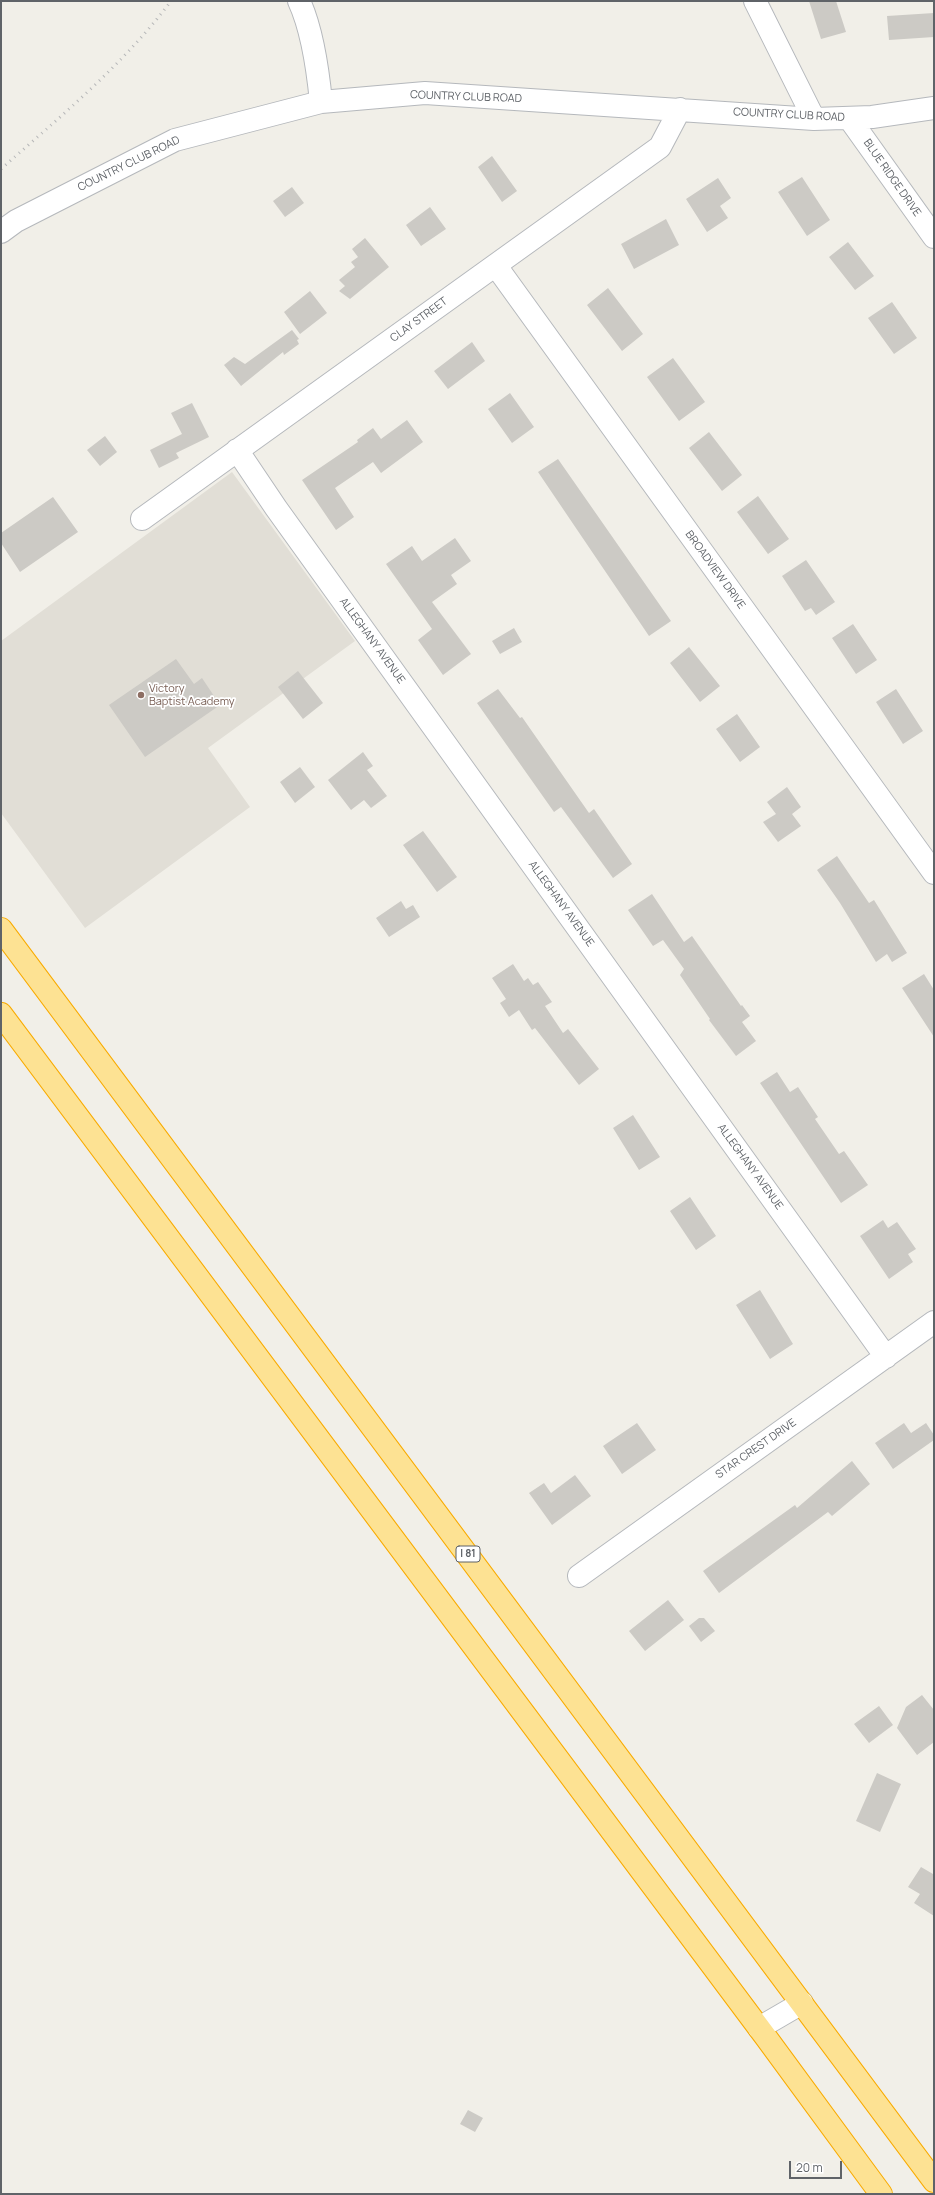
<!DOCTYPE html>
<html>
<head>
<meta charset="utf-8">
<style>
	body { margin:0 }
	#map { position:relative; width:935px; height:2195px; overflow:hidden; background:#f1efe8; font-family:Manrope,sans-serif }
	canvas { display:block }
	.frame { position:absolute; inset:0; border:2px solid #5f6368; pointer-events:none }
	.scale { position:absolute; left:789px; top:2161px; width:53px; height:18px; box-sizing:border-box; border:2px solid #5f6368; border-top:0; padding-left:5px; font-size:12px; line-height:14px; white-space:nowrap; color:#5f6368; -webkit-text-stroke:3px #fff; paint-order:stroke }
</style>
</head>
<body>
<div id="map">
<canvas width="935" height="2195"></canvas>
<div class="frame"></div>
<div class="scale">20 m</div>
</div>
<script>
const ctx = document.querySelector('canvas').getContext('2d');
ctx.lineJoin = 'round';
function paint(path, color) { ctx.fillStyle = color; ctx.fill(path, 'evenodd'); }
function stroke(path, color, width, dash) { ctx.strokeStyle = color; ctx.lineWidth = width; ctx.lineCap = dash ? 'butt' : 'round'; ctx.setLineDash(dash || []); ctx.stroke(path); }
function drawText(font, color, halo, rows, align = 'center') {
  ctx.font = font + ' Manrope,sans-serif'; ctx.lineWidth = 3.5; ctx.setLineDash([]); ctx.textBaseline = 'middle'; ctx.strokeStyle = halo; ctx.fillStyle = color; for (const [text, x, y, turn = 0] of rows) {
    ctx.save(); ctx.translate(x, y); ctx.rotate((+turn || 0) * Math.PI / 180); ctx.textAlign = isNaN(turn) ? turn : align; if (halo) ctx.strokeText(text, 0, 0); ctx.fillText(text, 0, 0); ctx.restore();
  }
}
paint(new Path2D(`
	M232 472 355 641 208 748 250 807 85 928 1 813V641Z`), '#e1ded6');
paint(new Path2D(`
	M809 1H836L846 32 821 39Z
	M934 13V37L889 40 887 16Z
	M492 156 517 191 502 202 478 167Z
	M802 177 830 220 807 236 778 192Z
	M718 178 731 198 720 206 728 218 707 232 686 199Z
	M292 187 304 203 285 217 273 201Z
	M430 207 446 229 421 246 406 225Z
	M666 219 679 245 634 269 621 244Z
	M365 238 389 267 350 299 339 291 345 286 339 280 355 267 351 262 358 257 352 249Z
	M848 242 874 276 855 290 829 257Z
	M608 288 643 334 622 351 587 305Z
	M310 291 327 313 300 334 284 312Z
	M892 302 917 338 894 354 868 318Z
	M292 330 299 339 297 340 299 344 284 355 283 352 241 386 224 365 234 357 245 364Z
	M472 342 485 361 448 389 434 371Z
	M673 358 705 402 679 421 647 377Z
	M510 393 534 427 512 443 488 409Z
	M192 403 209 437 176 453 179 458 159 468 150 450 182 434 171 413Z
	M407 420 423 442 381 473 373 462 335 488 354 517 336 530 302 480 358 442 357 440 373 428 381 439Z
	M709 432 742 475 722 491 689 448Z
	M105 436 117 452 100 466 87 450Z
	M558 459 671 621 649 636 538 472Z
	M758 496 789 539 768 554 737 512Z
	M53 497 78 532 20 572 1 543V533Z
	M455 538 471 561 451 575 457 584 432 602 471 654 443 675 418 640 432 629 386 564 412 546 422 561Z
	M806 560 835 602 816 615 811 608 805 611 782 576Z
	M853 624 877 660 856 674 832 638Z
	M514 628 522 642 500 654 492 641Z
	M689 647 720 686 700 702 670 663Z
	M176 659 194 684 202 678 220 705 145 757 109 705Z
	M298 671 323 703 303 719 278 687Z
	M498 689 520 718 522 717 589 813 594 809 632 864 613 878 561 807 554 812 477 703Z
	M896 689 923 731 903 744 876 702Z
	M737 714 760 747 740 762 716 729Z
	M363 752 373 766 367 770 387 796 371 808 364 800 351 810 328 780Z
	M300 767 315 787 295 803 280 782Z
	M787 787 801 807 792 814 801 826 778 842 763 822 776 814 767 802Z
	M423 831 457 877 437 892 403 845Z
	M837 856 869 903 874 900 907 953 892 962 887 954 876 962 840 903 817 870Z
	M652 894 684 942 692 936 741 1006 742 1005 750 1016 742 1022 756 1041 736 1056 709 1020 710 1019 680 975 684 969 663 940 653 946 628 910Z
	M401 901 406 909 413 905 420 917 389 937 376 918Z
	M513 964 524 981 528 978 533 985 538 982 552 1002 545 1006 563 1033 568 1029 599 1069 579 1085 535 1028 532 1030 519 1010 509 1017 500 1003 506 999 492 978Z
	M924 974 934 990V1037L902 988Z
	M777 1072 790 1092 798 1087 818 1117 815 1119 839 1154 844 1151 868 1185 841 1203 760 1083Z
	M633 1115 660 1157 639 1170 613 1128Z
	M690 1197 716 1236 696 1250 670 1211Z
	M883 1220 888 1228 897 1222 916 1249 908 1254 913 1262 889 1279 860 1236Z
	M760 1290 793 1344 770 1359 736 1305Z
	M637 1423 656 1450 622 1474 603 1446Z
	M904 1423 911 1433 926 1423 934 1435V1440L893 1469 875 1443Z
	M852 1461 870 1484 832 1516 828 1512 719 1593 703 1571 795 1505 797 1508Z
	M575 1475 591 1496 552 1525 529 1493 544 1483 551 1493Z
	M668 1600 684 1620 645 1651 629 1631Z
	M699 1618H704L715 1631 701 1642 689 1626Z
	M922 1695 934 1710V1742L917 1755 897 1728 906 1707Z
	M879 1706 893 1725 869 1743 854 1724Z
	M877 1773 901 1784 880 1832 856 1821Z
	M921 1867 933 1874 934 1872V1916L914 1903 920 1894 908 1887Z
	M468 2110 483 2118 475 2132 460 2124Z`), '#cccac5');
const minor = new Path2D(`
	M299 1C312 29 318 71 321 102
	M755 1 814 119
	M849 118 934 237
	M1 232 16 221 175 140 321 102 425 93 814 119 872 117 934 108
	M496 266 934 873
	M237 450 276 508 886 1357
	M142 519 660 147 680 109
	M579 1576 934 1322
	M759 2028 802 2003`);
const highway = new Path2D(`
	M1 929 934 2181
	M1 1014 765 2036 881 2194`);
stroke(minor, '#b5b8bc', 24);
stroke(highway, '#f9ab00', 24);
stroke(minor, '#fff', 22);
stroke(highway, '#fde293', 22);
stroke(new Path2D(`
	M1 169C60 117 123 65 171 1`), '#b6b7b8', 3, [1, 5]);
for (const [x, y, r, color] of [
	[141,695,4,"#8d6e63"]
]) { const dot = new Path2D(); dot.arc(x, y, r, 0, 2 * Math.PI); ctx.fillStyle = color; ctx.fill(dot); stroke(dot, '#fff', 1.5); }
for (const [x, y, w] of [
	[468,1554,24]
]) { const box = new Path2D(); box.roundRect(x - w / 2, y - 8, w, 16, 3); ctx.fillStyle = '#fff'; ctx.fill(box); stroke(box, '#5f6368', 1); }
drawText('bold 10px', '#5f6368', null, [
	["I 81",468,1554]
]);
drawText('11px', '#5f6368', '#fff', [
	["COUNTRY CLUB ROAD",466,97,2],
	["COUNTRY CLUB ROAD",789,115,3],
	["COUNTRY CLUB ROAD",129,164,-26],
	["BLUE RIDGE DRIVE",892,178,55],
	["CLAY STREET",419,320,-36],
	["BROADVIEW DRIVE",715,570,54],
	["ALLEGHANY AVENUE",372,641,54],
	["ALLEGHANY AVENUE",561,904,54],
	["ALLEGHANY AVENUE",750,1167,54],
	["STAR CREST DRIVE",756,1449,-35]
]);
drawText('11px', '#785e54', '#fff', [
	["Victory",149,689],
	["Baptist Academy",149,702]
], 'left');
</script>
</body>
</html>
